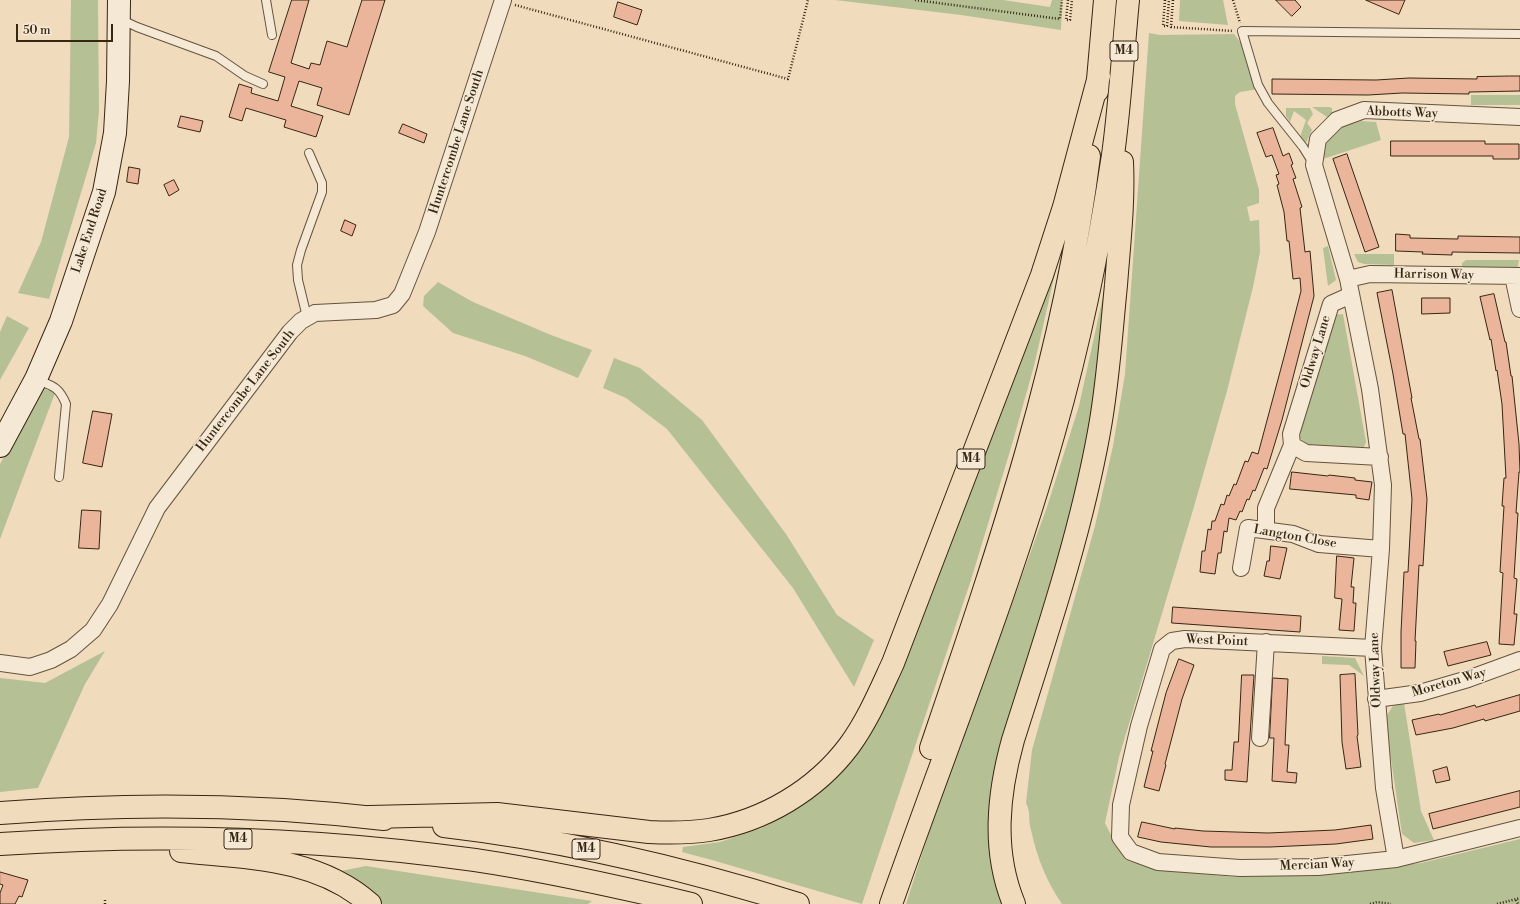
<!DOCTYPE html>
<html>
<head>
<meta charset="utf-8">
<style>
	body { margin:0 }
	#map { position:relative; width:1520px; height:904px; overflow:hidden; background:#f0dbbd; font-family:"Libre Bodoni",serif }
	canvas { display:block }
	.scale { position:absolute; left:16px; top:24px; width:97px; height:18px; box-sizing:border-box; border:2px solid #362612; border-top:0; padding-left:5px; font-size:12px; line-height:14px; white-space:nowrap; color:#362612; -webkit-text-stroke:3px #f5e8d4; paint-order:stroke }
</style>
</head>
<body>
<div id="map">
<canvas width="1520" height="904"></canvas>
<div class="scale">50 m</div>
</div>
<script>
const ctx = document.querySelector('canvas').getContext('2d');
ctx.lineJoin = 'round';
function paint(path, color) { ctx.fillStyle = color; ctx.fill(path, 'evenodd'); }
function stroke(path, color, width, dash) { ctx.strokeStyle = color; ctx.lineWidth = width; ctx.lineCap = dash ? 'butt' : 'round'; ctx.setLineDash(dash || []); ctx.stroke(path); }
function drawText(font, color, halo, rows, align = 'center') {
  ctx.font = font + ' "Libre Bodoni",serif'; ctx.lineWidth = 3; ctx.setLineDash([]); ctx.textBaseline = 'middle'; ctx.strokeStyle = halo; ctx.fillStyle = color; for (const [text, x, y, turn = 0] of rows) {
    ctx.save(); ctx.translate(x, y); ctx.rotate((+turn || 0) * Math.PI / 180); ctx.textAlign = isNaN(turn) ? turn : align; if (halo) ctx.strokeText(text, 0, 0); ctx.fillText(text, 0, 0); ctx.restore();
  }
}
paint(new Path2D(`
	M71 0H98L99 111 96 143 49 299 18 293 41 242 69 137Z
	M835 0H1003L1050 7 1052 0H1062L1061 30 961 15Z
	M1180 0H1223L1228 25 1179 21Z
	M1149 33 1160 35 1234 34 1248 52 1258 89 1240 92 1235 96V104L1259 190V203L1247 207 1250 221 1259 220 1260 252 1253 287 1227 391 1193 510 1119 757 1105 823 1112 837 1128 861 1155 869 1235 877 1318 874 1421 863 1520 839V904H1062C1046 881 1037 857 1031 830 1028 821 1031 812 1026 803L1032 750 1095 526 1113 446 1125 374Z
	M1471 95H1520V105H1471Z
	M1312 107H1329L1332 108V114L1327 117Z
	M1286 108H1310L1313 114 1307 123 1312 130 1306 143 1300 137 1306 120 1294 111 1290 122 1286 116Z
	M1360 121 1376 122 1381 140 1323 159 1320 157C1330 132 1335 129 1360 121Z
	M1328 246 1336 280 1328 286 1323 248Z
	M1061 247 1034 366 1013 441 971 580 862 904 712 860 682 852 683 847 720 842 762 828 800 807 834 779 864 742 885 706Z
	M1354 254H1394V265L1364 264 1358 262Z
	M1466 260H1519L1517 270 1462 271V263Z
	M438 282 473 302 551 335 592 350 578 378 525 356 453 333 423 306 424 296Z
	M1105 287 1101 367 1086 454 1061 547 1020 681 998 758 1006 904H906L930 829 1047 507 1079 406Z
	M1343 314 1366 442 1363 449 1308 445 1300 438 1302 425 1333 315Z
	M7 316 29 328 0 380V332Z
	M614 358 640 368 702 420 786 534 837 615 874 640 854 687 793 588 667 429 626 398 603 388Z
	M43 388 55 393 0 539V464Z
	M105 651 85 684 38 788 0 792V678L45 683Z
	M1322 656 1355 658 1364 676 1349 665 1322 664Z
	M1404 703 1421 811 1434 840 1414 843 1402 834 1385 718 1393 706Z
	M366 866 592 901 588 904H383L341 871Z`), '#b5c194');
const building = new Path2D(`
	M292 0H309L291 63 309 69 311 63 320 65 327 41 347 47 362 0H385L349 115 317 105 322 88 299 81 291 106 323 116 316 137 284 127 286 120 246 108 242 121 229 117 239 84 252 88 251 93 278 101 285 77 269 72Z
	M1276 0H1295L1301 7 1292 16Z
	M1366 0H1405L1399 14Z
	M618 2 642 10 637 25 614 17Z
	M1510 76H1520V91L1469 92V94L1402 93 1368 95 1272 94V79L1376 80 1409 78 1477 79V77Z
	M181 116 203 121 200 132 178 127Z
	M403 124 427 134 424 143 399 133Z
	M1273 128 1283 156 1289 153 1293 164 1291 165 1296 178 1293 179 1302 207 1300 208 1305 252 1310 251 1314 296 1282 420 1267 469 1264 468 1255 491 1253 490 1249 500 1247 499 1242 512 1240 511 1236 520 1229 518 1227 532 1224 531 1221 553H1218L1215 574 1200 572 1202 551H1205L1208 529 1211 530 1212 521H1215L1221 504 1224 505 1227 495 1229 496 1234 484 1236 485 1245 461 1248 462 1252 452 1258 454 1284 357 1301 291 1300 278 1293 279 1289 241H1287L1284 212 1277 185 1279 184 1276 175 1279 174 1272 155 1266 157 1257 133Z
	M1391 141H1485V144H1519V159H1493V156H1391Z
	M1347 154 1379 247 1365 252 1333 159Z
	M129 167 140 169 138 184 127 182Z
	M174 180 179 190 169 196 164 185Z
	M345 220 356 225 352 236 341 231Z
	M1396 234 1410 235V238L1458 239V236L1520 237V253L1452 252V255L1422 254 1423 252 1396 251Z
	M1392 290 1412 398H1411L1419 439H1420L1427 499 1423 566 1419 565 1415 641H1416L1415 668H1401V632L1404 572H1408L1412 499 1405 434H1403L1393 374 1377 293Z
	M1494 294 1505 342H1506L1511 376H1512L1519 444 1520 472H1519L1516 513H1518L1514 578 1517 579 1514 614H1517L1514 645 1499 644 1503 573 1500 572 1504 506H1502L1504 478H1506L1502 404 1497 370 1496 371 1491 339 1490 340 1480 297Z
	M1422 298H1450V313L1422 314Z
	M93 411 112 414 102 467 83 463Z
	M1292 472 1328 476 1329 475 1355 478V480L1372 482 1369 500 1356 498V495L1290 489Z
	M82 510 101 511 99 549 79 548Z
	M1271 546 1287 548 1280 579 1264 576 1267 561H1269Z
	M1337 556 1354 558 1351 587H1354L1353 603H1356L1354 631 1339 630 1342 599 1335 598Z
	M1173 607 1301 616 1300 632 1172 623Z
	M1487 642 1491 655 1448 666 1444 652Z
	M1179 659 1194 665 1182 699 1165 764 1166 765 1159 791 1144 787 1153 751H1151L1166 693Z
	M1355 674 1358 735 1357 736 1361 767 1346 769 1342 742 1340 675Z
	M1242 675H1254L1247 782 1225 780V770H1232L1234 742H1238Z
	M1273 678 1288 679 1285 745H1289L1287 772 1297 773 1296 783 1272 781 1274 738H1270Z
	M1520 695V711L1485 721 1484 719 1453 728 1416 735 1412 720 1439 714 1440 715 1475 705 1476 707Z
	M1447 767 1450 780 1436 783 1433 771Z
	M1520 791V807L1433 829 1429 814Z
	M1142 822 1175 829V828L1203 831 1268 833 1335 830 1371 825 1373 839 1336 844 1270 847H1211L1161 842 1138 837Z
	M0 872 28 880 22 897 19 896 15 904H0V893L3 885 0 884Z`);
paint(building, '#ebb59b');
stroke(building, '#362612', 1);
const lane = new Path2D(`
	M266 0 272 35
	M120 19 137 27 216 56 245 76 263 84
	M1313 163 1303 147 1268 103 1258 85 1242 31 1520 34
	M307 317 298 280 297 265 301 250 322 192V183L309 153
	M37 380C53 386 59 387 66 404L59 477`);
const street = new Path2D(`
	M1513 276 1520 309
	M1348 279 1370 274 1520 276
	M1351 295 1331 304 1291 434 1292 445 1306 453 1380 457
	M1266 523V508L1292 445
	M1241 568 1248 528 1293 534 1319 544 1381 549
	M1373 648 1185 639 1172 641 1162 649 1139 726 1121 805 1120 837 1131 852 1158 862 1240 868 1318 867 1396 859 1520 828
	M0 663 30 667 51 660 71 649 93 630 110 604 157 508 290 332 301 321 315 313 376 310 393 305 402 294 427 232 503 0
	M1376 699 1420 693 1468 679 1520 660
	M1260 738 1266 642
	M1396 859 1384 788 1373 648 1381 549 1383 485 1370 389 1348 279 1314 165 1318 139 1337 120 1364 110 1520 117`);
const secondary = new Path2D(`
	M0 446 36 379 61 321 104 192 115 133 118 81 119 0`);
const highway = new Path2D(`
	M1097 91 1105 0
	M931 748C997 554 1064 360 1089 156
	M0 813C127 803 257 804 384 819
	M369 817 497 814 649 832C669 833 689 833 709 830 764 821 816 790 849 746 868 720 880 691 893 663L1042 275 1064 207 1099 76
	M444 826C564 840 683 868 798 904
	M0 844C159 833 317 838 475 860 548 871 620 887 691 904
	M181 851C247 858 317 857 370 904
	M891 904C946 747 1009 592 1054 432 1080 341 1099 248 1113 155 1120 104 1123 52 1128 0
	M1014 904C992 851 998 794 1013 740 1045 639 1080 537 1099 432 1108 384 1111 335 1116 285 1119 245 1124 203 1122 162`);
stroke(lane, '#64533d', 10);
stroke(street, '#64533d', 18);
stroke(secondary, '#362612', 24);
stroke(highway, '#362612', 24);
stroke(new Path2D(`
	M915 0 1060 19 1062 0
	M1068 0 1066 20H1070L1072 0
	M1165 0 1163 26H1167L1169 0
	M1173 0 1171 27 1233 31
	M1233 0 1240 23
	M515 5 788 79 808 0
	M1516 900 1518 904
	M105 904V900
	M1370 904 1377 902 1391 904
	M1497 904 1520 898`), '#362612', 2.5, [1, 2]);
stroke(lane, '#f5e8d4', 8);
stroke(street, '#f5e8d4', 16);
stroke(secondary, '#f5e8d4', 22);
stroke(highway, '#f0dbbd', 22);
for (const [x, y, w] of [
	[1124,51,28],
	[971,459,28],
	[238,839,28],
	[586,849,28]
]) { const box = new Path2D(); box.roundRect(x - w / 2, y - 10, w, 20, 3); ctx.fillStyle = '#f5e8d4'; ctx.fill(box); stroke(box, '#362612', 1); }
drawText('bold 12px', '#362612', null, [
	["M4",1124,51],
	["M4",971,459],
	["M4",238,839],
	["M4",586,849]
]);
drawText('13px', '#362612', '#f5e8d4', [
	["Abbotts Way",1402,113,2],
	["Huntercombe Lane South",457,142,-72],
	["Lake End Road",90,231,-72],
	["Harrison Way",1434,275,1],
	["Oldway Lane",1316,352,-73],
	["Huntercombe Lane South",246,391,-52],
	["Langton Close",1295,537,10],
	["West Point",1217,641,2],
	["Oldway Lane",1376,670,-92],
	["Moreton Way",1449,683,-16],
	["Mercian Way",1317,865,-3]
]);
</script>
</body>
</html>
